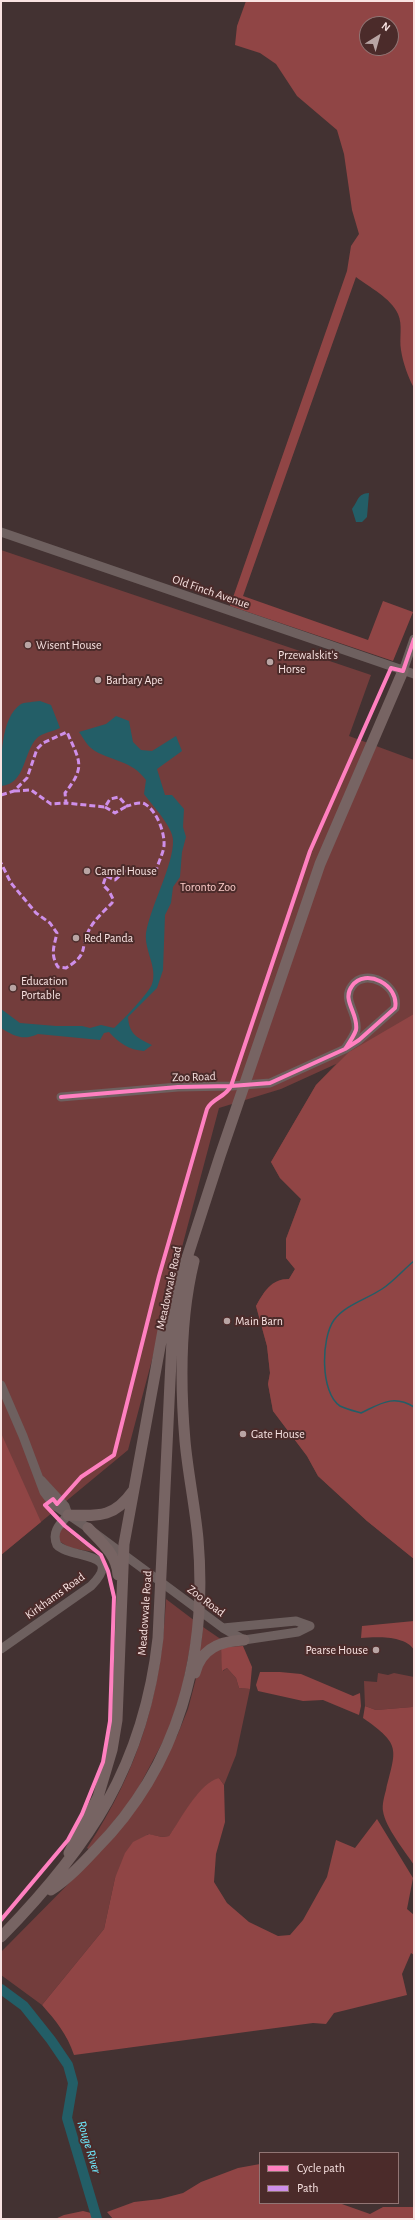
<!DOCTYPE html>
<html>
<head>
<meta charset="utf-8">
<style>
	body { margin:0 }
	#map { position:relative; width:415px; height:2220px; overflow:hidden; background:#433232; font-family:"Alegreya Sans",sans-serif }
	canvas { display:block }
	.frame { position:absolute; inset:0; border:2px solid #f9e3e2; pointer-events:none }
	.legend { position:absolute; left:259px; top:2152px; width:140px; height:52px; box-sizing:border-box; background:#4b2b2a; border:1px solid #917574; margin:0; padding:5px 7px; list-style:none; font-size:12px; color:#f9e3e2 }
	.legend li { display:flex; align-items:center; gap:8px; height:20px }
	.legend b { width:20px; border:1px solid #917574 }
	.north { position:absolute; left:359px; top:16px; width:40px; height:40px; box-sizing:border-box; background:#4b2b2a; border:1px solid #917574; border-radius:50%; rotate:37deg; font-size:11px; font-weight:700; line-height:16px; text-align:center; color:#f9e3e2 }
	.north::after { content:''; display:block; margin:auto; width:14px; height:18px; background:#b9a5a4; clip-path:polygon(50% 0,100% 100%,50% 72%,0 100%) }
</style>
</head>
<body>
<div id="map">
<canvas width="415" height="2220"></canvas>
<div class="frame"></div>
<ul class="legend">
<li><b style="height:5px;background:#ff80c0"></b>Cycle path</li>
<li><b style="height:5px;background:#ce8fe9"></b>Path</li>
</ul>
<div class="north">N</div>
</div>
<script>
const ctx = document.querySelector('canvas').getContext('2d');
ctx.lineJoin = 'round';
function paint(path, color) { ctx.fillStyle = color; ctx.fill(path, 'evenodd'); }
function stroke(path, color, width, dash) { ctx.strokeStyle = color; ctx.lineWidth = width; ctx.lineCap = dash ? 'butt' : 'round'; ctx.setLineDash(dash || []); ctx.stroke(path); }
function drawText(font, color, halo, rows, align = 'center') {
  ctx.font = font + ' "Alegreya Sans",sans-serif'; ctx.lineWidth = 4; ctx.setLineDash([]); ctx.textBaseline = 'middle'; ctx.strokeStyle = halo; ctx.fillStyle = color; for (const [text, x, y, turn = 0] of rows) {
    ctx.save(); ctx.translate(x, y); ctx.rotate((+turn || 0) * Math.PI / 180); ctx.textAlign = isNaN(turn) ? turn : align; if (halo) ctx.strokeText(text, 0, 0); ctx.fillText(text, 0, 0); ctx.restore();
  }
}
paint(new Path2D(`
	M1 550 371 675 349 736 414 760V1559L367 1521 318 1476 307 1456 273 1411 268 1384 270 1373 267 1346 256 1306C264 1292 271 1279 289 1279L295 1269 286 1258V1239L301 1199 280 1178 271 1162 316 1085 336 1064 281 1089 219 1108 128 1450 1 1555Z
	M63 1527 65 1529 94 1552 70 1548 59 1541V1532Z
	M166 1599 195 1621 182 1689 168 1732 133 1798 90 1850 87 1848C140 1767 161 1695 166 1599Z
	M203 1627 222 1640 197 1655 199 1644H201Z
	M221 1647 223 1671 227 1668 236 1678 239 1688 250 1689 236 1755 224 1785 219 1778 197 1795 169 1836 162 1837 148 1834 115 1878 104 1929 42 2005 1 1975V1952L89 1863 177 1736 188 1709 199 1667 202 1660Z
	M378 1673 388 1675 394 1673 414 1677V1705L412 1707 376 1710 365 1706 364 1681 377 1682Z`), '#733d3c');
paint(new Path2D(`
	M246 1H414V388C408 377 403 363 401 350 399 338 403 325 398 314 391 298 369 287 356 277L243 596 368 640 383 601 413 612 393 661 230 606 347 271 351 246 359 234 352 210 344 154 337 130 297 96 276 64 260 53 235 45 237 26ZM367 24H391V48H367Z
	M414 1014V1559L367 1521 318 1476 307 1456 273 1411 268 1384 270 1373 267 1346 256 1306C264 1292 271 1279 289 1279L295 1269 286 1258V1239L301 1199 280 1178 271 1162 316 1085 349 1052Z
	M1 1433 41 1522 1 1555Z
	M414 1621V1650C405 1635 376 1637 361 1638L362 1626Z
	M243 1646 252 1667 250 1689 239 1688 236 1678 227 1668 222 1671 221 1647Z
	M260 1672H280L301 1674 353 1696 360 1693 361 1706 359 1715 323 1700 303 1701 258 1691 256 1685Z
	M414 1705V1865C405 1851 385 1827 383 1811 382 1805 384 1797 386 1790 396 1749 402 1745 363 1718L365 1706 376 1710 412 1707Z
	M219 1778 224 1785 225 1822 216 1854 214 1882 227 1903 249 1922 278 1936 290 1935 303 1920 327 1877 336 1840 355 1848 377 1819 413 1878 407 1909 414 1915V1955L411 1953 402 1974 407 1995 334 2013 326 2024 313 2023 74 2055C67 2034 56 2021 42 2005L104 1929 115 1878 125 1853 133 1842 149 1834 162 1837 169 1836C181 1819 199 1783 219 1778Z
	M260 2164V2203H339L370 2214 383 2207H414V2219H113L107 2212 134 2202 160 2199 183 2193 201 2182 238 2168Z
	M83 2211 91 2213 94 2219H55L64 2215Z`), '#904545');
paint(new Path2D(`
	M369 493 367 517 362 522H356L352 509C359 500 357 494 369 493Z
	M40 701 51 705 60 728C54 731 42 733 37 738 23 752 26 784 1 786 1 761 0 718 21 704 26 702 34 702 40 701Z
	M116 716 129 721 133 742 141 750 152 751 176 736 182 751 157 769 165 795H172L184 809 183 827 186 837 182 852 180 877 173 887 171 903 165 915 163 970 157 988 128 1017C129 1034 137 1038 152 1045L144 1051C129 1050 119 1043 109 1032L104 1033 100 1040 38 1034C23 1041 14 1036 1 1028V1009L20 1023 56 1026H82L90 1028 101 1025 114 1028C122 1021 149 993 152 984 158 968 144 950 146 933 151 905 174 864 173 840 173 827 152 805 144 794L146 780C131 760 114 762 95 751 87 746 84 739 79 732L106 724Z`), '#235e67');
stroke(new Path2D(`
	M414 1261C403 1270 394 1281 382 1289 367 1299 345 1305 334 1320 321 1338 320 1393 340 1406 346 1409 354 1411 361 1413 380 1404 393 1394 414 1407`), '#235e67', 1.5);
stroke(new Path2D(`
	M1 1989 24 2006 51 2040 68 2065 73 2083 67 2118 97 2219`), '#235e67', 10);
stroke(new Path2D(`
	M1 532 414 674
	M403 671 414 639
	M61 1097 178 1087 231 1086 270 1083 345 1049 359 1040 395 1008C400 985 365 967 352 986 341 1000 359 1014 356 1030 354 1036 349 1043 345 1049
	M1 1385 23 1436 44 1492 54 1505 88 1528 223 1628 244 1640 298 1632 310 1626
	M41 1480 65 1506 68 1515
	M223 1628 296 1621 310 1626
	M1 1649 91 1586C126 1551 70 1559 57 1545 51 1532 60 1524 68 1515`), '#6e605f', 9);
stroke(new Path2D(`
	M68 1515C99 1516 114 1518 133 1491
	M88 1528C101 1542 117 1555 118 1575
	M195 1673C201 1648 221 1641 244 1640
	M69 1853 98 1797 112 1750 117 1720 124 1544 170 1292 179 1275
	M51 1890C68 1879 82 1864 96 1849 179 1765 208 1655 198 1539 195 1506 188 1474 185 1441 180 1382 180 1318 194 1261
	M1 1937C89 1847 144 1766 158 1638L172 1339 186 1261 220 1156 320 864 403 671`), '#776463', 11);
stroke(new Path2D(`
	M14 791 31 790 51 804 66 803
	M1 795 14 791 27 778 37 749 43 743 67 732C80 762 86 766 65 793L66 803 105 807 110 799 119 797 127 806C132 805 139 801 145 804 157 811 165 833 164 846 163 854 158 863 156 871L150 874 127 869 115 880 106 876 103 885 109 891 113 899 112 903C104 911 94 920 89 930 79 950 90 953 66 968L58 967C50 954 54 947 57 933L50 923 36 913 11 883 1 863
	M105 807 115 813 127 806`), '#ce8fe9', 3, [6, 3]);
stroke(new Path2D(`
	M61 1097 178 1087 231 1086 270 1083 345 1049 359 1040 395 1008C400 985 365 967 352 986 341 1000 359 1014 356 1030 354 1036 349 1043 345 1049
	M1 1920 68 1840 82 1814 103 1762 110 1721 114 1597 108 1571 101 1555 65 1526 45 1505 53 1499 57 1504 81 1477 114 1455 159 1276 207 1109C212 1098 225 1098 231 1086L310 851 391 668 403 671 414 639`), '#ff80c0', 4);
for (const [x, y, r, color] of [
	[28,645,4,"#b9a5a4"],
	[270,662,4,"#b9a5a4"],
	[98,680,4,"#b9a5a4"],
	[87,871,4,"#b9a5a4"],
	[76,938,4,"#b9a5a4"],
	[13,988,4,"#b9a5a4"],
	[227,1321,4,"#b9a5a4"],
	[243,1434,4,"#b9a5a4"],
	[376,1650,4,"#b9a5a4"]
]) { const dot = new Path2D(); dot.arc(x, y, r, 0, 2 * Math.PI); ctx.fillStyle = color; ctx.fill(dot); stroke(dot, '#4b2b2a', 1.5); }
drawText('12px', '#f9e3e2', '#4b2b2a', [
	["Old Finch Avenue",211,592,19],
	["Zoo Road",194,1077,-2],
	["Meadowvale Road",169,1288,-78],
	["Kirkhams Road",55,1596,-36],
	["Zoo Road",206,1601,37],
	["Meadowvale Road",145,1613,-86]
]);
drawText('12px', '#f9e3e2', '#4b2b2a', [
	["Wisent House",36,645],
	["Przewalskit's",278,655],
	["Horse",278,669],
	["Barbary Ape",106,680],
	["Camel House",95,871],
	["Red Panda",84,938],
	["Education",21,981],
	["Portable",21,995],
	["Main Barn",235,1321],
	["Gate House",251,1434],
	["Pearse House",368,1650,"right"]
], 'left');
drawText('12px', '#fccbc8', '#4b2b2a', [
	["Toronto Zoo",208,887]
]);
drawText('italic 13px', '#6de9fd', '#4b2b2a', [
	["Rouge River",89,2147,73]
]);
</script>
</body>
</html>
